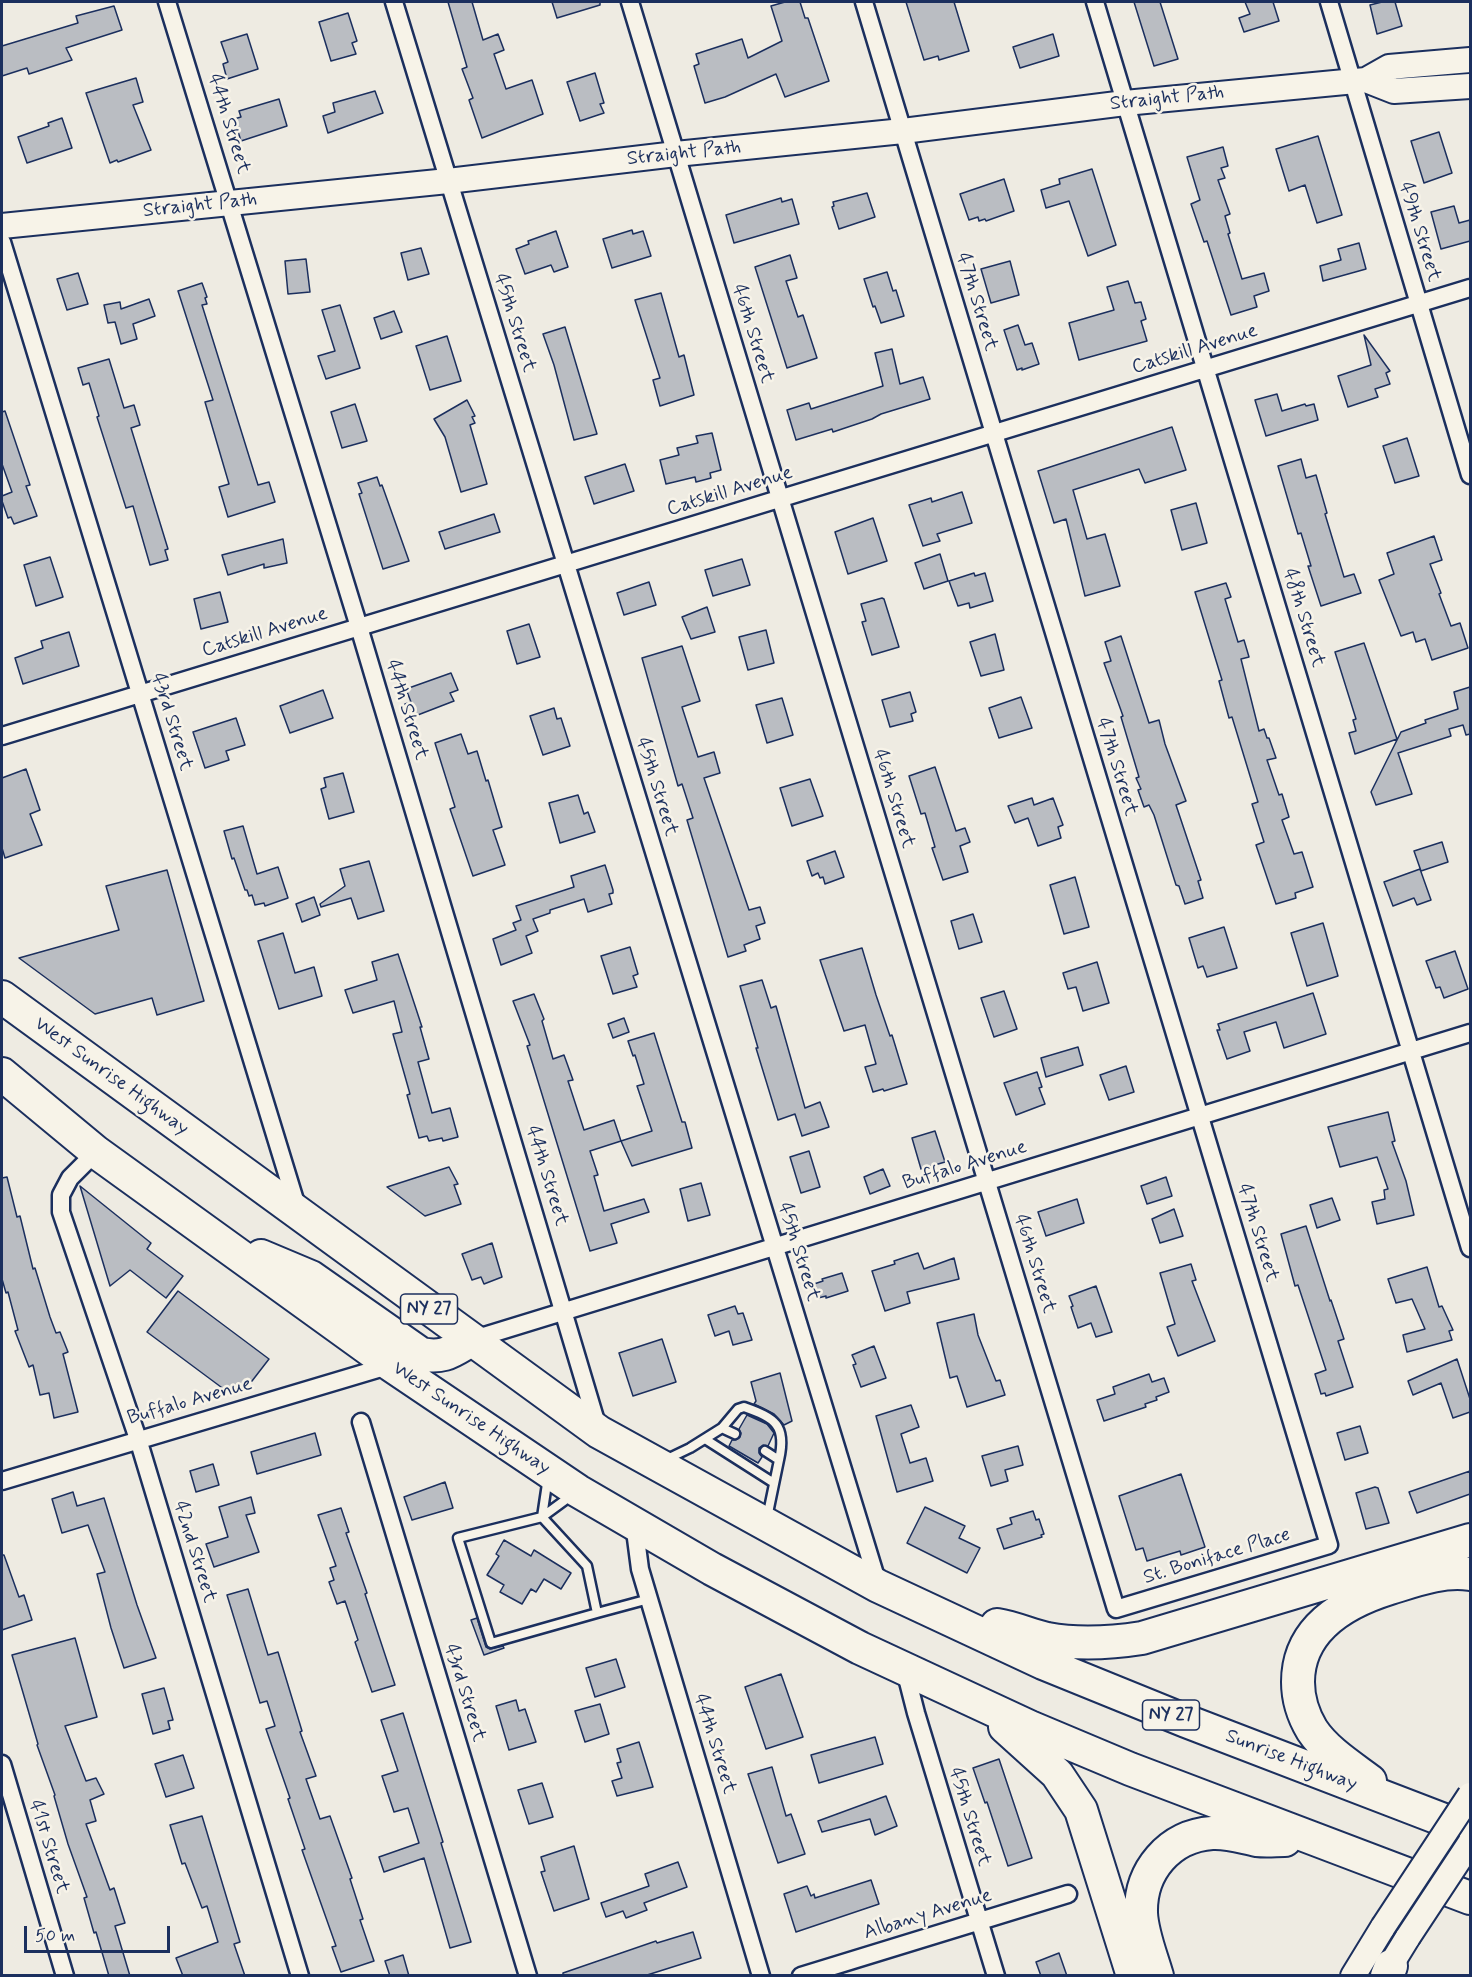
<!DOCTYPE html>
<html>
<head>
<meta charset="utf-8">
<style>
	body { margin:0 }
	#map { position:relative; width:1472px; height:1977px; overflow:hidden; background:#eeebe2; font-family:Mynerve,sans-serif }
	canvas { display:block }
	.frame { position:absolute; inset:0; border:3px solid #1b2f5e; pointer-events:none }
	.scale { position:absolute; left:24px; top:1926px; width:146px; height:27px; box-sizing:border-box; border:3px solid #1b2f5e; border-top:0; padding-left:8px; font-size:18px; line-height:21px; white-space:nowrap; color:#1b2f5e; -webkit-text-stroke:4px #f7f3e8; paint-order:stroke }
</style>
</head>
<body>
<div id="map">
<canvas width="1472" height="1977"></canvas>
<div class="frame"></div>
<div class="scale">50 m</div>
</div>
<script>
const ctx = document.querySelector('canvas').getContext('2d');
ctx.lineJoin = 'round';
function paint(path, color) { ctx.fillStyle = color; ctx.fill(path, 'evenodd'); }
function stroke(path, color, width, dash) { ctx.strokeStyle = color; ctx.lineWidth = width; ctx.lineCap = dash ? 'butt' : 'round'; ctx.setLineDash(dash || []); ctx.stroke(path); }
function drawText(font, color, halo, rows, align = 'center') {
  ctx.font = font + ' Mynerve,sans-serif'; ctx.lineWidth = 5; ctx.setLineDash([]); ctx.textBaseline = 'middle'; ctx.strokeStyle = halo; ctx.fillStyle = color; for (const [text, x, y, turn = 0] of rows) {
    ctx.save(); ctx.translate(x, y); ctx.rotate((+turn || 0) * Math.PI / 180); ctx.textAlign = isNaN(turn) ? turn : align; if (halo) ctx.strokeText(text, 0, 0); ctx.fillText(text, 0, 0); ctx.restore();
  }
}
const building = new Path2D(`
	M448 2H472L483 40 498 34 504 50 494 54 506 89 532 80 543 114 482 138 469 100 473 98 462 69 467 67Z
	M552 2H600V5L557 18Z
	M785 2H800L805 18H808L829 81 785 97 776 74 725 97 705 103 694 66 699 64 696 54 742 39 748 58 782 41 771 6Z
	M906 2H954L969 51 939 60 938 56 924 60Z
	M1134 2H1160L1178 59 1154 66Z
	M1245 2H1273L1279 21 1244 32 1239 18 1250 14Z
	M1382 2H1395L1402 26 1377 34 1370 5Z
	M114 6 122 30 66 48 72 60 29 74 27 68 2 76V46L78 23 76 16Z
	M348 13 357 41 352 43 356 54 331 61 319 22Z
	M247 34 258 69 227 79 223 64 228 62 221 42Z
	M1053 34 1059 56 1020 68 1013 47Z
	M595 73 604 103 600 104 604 113 580 121 567 82Z
	M136 78 143 102 133 105 151 150 118 162 117 160 110 163 86 93Z
	M375 91 383 113 328 133 323 116 335 112 333 103Z
	M279 99 287 126 241 141 234 119 241 117 239 111Z
	M62 118 72 148 27 163 18 137 49 126 48 123Z
	M1439 132 1452 173 1424 183 1411 141Z
	M1318 136 1342 215 1317 223 1305 185 1289 191 1276 149Z
	M1223 147 1228 166 1221 168 1225 178 1218 180 1230 214 1225 216 1230 233 1228 234 1242 279 1264 273 1269 291 1254 296 1257 307 1231 315 1207 241 1204 242 1191 204 1200 200 1187 157Z
	M1092 169 1116 245 1088 256 1069 201 1046 208 1041 190 1060 184 1059 179Z
	M1004 179 1014 211 986 221 985 219 979 221 978 217 969 220 960 194Z
	M867 193 875 217 839 229 832 207 834 206 833 202Z
	M781 198 782 202 792 199 799 224 734 243 726 215Z
	M1454 206 1459 223 1470 220V241L1441 249 1431 212Z
	M632 230 633 234 643 231 651 256 612 268 603 239Z
	M556 231 568 267 554 272 551 265 525 274 516 249 529 244 528 241Z
	M1359 243 1366 269 1323 281 1320 266 1341 260 1338 249Z
	M421 248 429 274 408 280 401 253Z
	M790 255 797 278 786 281 798 317 803 315 817 358 787 368 755 267Z
	M306 259 310 292 288 294 285 261Z
	M1010 261 1019 295 991 303 981 269Z
	M887 272 893 291 896 290 904 316 881 323 875 306 873 307 864 279Z
	M78 273 88 304 67 310 57 279Z
	M1128 281 1135 303 1141 302 1146 319 1141 321 1147 341 1079 360 1069 323 1114 310 1107 287Z
	M202 283 207 297 205 298 207 304 202 305 258 485 269 482 275 502 228 517 219 487 229 484 205 402 213 400 178 291Z
	M661 293 679 357 684 355 694 395 660 406 653 380 660 378 635 300Z
	M149 299 155 316 133 324 137 339 121 344 115 322 108 323 104 305 120 302 121 309Z
	M340 305 360 368 326 379 318 356 335 351 322 310Z
	M394 311 402 332 381 339 374 318Z
	M1018 325 1025 345 1032 343 1039 364 1022 370V368L1017 370 1004 330Z
	M565 327 597 434 574 440 554 365 543 334Z
	M1364 335 1390 371 1386 373 1390 384 1375 389 1378 397 1348 407 1338 376 1371 365Z
	M447 336 461 381 430 390 416 346Z
	M892 349 900 384 923 377 930 399 881 414 872 419 833 432 832 429 796 440 787 410 809 403 811 409 883 386 875 353Z
	M109 359 124 408 134 405 140 425 131 428 168 549 165 550 168 560 150 565 133 506 126 508 97 417 99 416 89 383 83 385 78 368Z
	M1277 394 1282 411 1305 404 1306 406 1314 404 1318 420 1266 436 1255 400Z
	M467 400 475 416 472 417 475 423 470 425 487 484 461 492 445 437 434 419Z
	M355 404 367 441 342 448 331 412Z
	M5 411 30 485 26 486 37 516 14 524 11 517 8 518 2 501V496L12 492 2 464V412Z
	M1172 427 1186 470 1145 483 1139 469 1073 490 1087 539 1105 534 1120 586 1085 596 1066 519 1054 523 1038 471Z
	M712 433 721 470 710 473 711 478 696 482 695 477 666 484 660 460 679 455 677 448 698 443 696 436Z
	M1407 438 1419 476 1395 483 1383 446Z
	M1301 459 1306 478 1316 475 1327 513 1325 514 1344 577 1354 574 1361 593 1321 606 1308 566H1311L1301 533 1298 534 1278 466Z
	M625 464 634 491 594 504 585 477Z
	M377 477 380 486 382 485 409 561 383 569 359 494 362 493 358 483Z
	M962 492 972 523 937 534 940 541 923 546 909 505 931 498 932 502Z
	M1196 503 1207 543 1182 550 1171 510Z
	M494 514 500 532 445 549 439 532Z
	M873 518 887 561 848 574 835 532Z
	M1434 536 1442 560 1430 564 1441 593 1439 594 1451 626 1460 623 1468 648 1432 660 1425 639 1416 642 1413 632 1401 636 1379 580 1394 574 1387 553Z
	M283 539 287 563 264 568V564L228 575 222 555Z
	M940 554 948 581 924 589 915 563Z
	M50 557 63 597 36 606 24 565Z
	M742 559 750 585 713 596 705 570Z
	M974 573 975 576 985 573 993 601 970 608 969 603 958 606 949 581Z
	M649 582 656 605 624 615 617 593Z
	M1226 583 1231 597 1225 599 1238 642 1244 640 1249 657 1241 659 1259 731 1264 729 1267 738H1269L1276 758 1267 760 1279 795 1282 794 1289 817 1282 820 1294 854 1302 852 1313 887 1295 893 1296 898 1276 904 1256 845 1264 842 1252 804 1258 802 1232 717 1229 718 1219 681 1222 680 1195 592Z
	M220 592 228 622 201 629 194 599Z
	M882 598 884 599 899 647 872 655 862 622 866 621 861 604Z
	M707 607 715 632 691 639 682 617Z
	M529 624 540 657 517 664 507 631Z
	M766 630 774 663 748 670 739 637Z
	M69 632 79 666 23 684 15 658 43 648 41 641Z
	M995 634 1004 670 981 676 970 642Z
	M1121 636 1149 723 1159 720 1165 744 1186 801 1176 805 1201 880 1198 881 1203 898 1185 904 1179 886 1176 885 1154 815 1149 805 1144 807 1138 790 1141 789 1136 778 1139 777 1121 717 1123 716 1104 663 1111 661 1105 642Z
	M1364 643 1397 739 1355 754 1349 733 1356 731 1353 720 1356 719 1335 652Z
	M682 646 700 701 682 707 698 757 714 752 720 773 704 778 749 910 760 907 765 923 756 926 760 939 744 945 746 951 728 957 687 820 693 818 682 784 678 786 642 658Z
	M451 673 458 690 450 693 454 701 410 718 405 704 411 702 406 689Z
	M1470 687V734L1466 735 1463 725 1449 729 1451 736 1398 753 1412 794 1376 805 1371 792 1401 732 1426 723 1425 720 1458 709 1454 692Z
	M323 690 333 718 290 733 280 706Z
	M910 692 916 712 911 714 913 721 890 727 882 700Z
	M1021 697 1032 728 999 738 989 708Z
	M782 698 793 735 767 743 756 705Z
	M554 708 557 719 561 718 570 746 543 755 530 716Z
	M236 718 245 745 226 751 229 760 205 768 193 732Z
	M461 734 468 754 477 751 486 781 488 780 502 827 493 830 505 865 473 876 450 809 455 807 435 743Z
	M935 767 956 831 965 828 970 842 960 846 968 872 943 880 932 848 935 847 925 813 921 814 909 776Z
	M26 769 40 810 30 814 42 845 5 858 2 848V778Z
	M343 773 354 812 329 819 321 789 326 787 324 778Z
	M810 779 823 816 792 826 780 788Z
	M578 795 584 814 588 812 595 832 560 843 549 803Z
	M1032 798 1034 805 1053 798 1063 825 1058 827 1061 838 1038 846 1028 818 1015 823 1008 806Z
	M243 826 257 874 278 867 288 898 265 906 264 903 255 905 252 895 249 896 247 890H245L234 858 232 859 224 831Z
	M1442 842 1448 862 1421 871 1414 851Z
	M835 851 844 877 825 884 823 877 820 878 818 873 812 876 807 861Z
	M369 861 384 911 358 919 351 898 321 907 320 904 345 886 340 869Z
	M605 865 613 890V893L609 894 612 904 588 912 584 899 550 910V913L533 919 538 931 526 936 532 953 501 965 493 939 516 930 513 923 521 920 516 906 574 887 571 876Z
	M1420 869 1431 900 1417 905 1414 898 1393 906 1384 882Z
	M167 870 204 1001 157 1015 152 998 95 1014 19 958 119 930 106 886Z
	M1075 877 1089 927 1064 934 1050 885Z
	M314 897 320 915 302 922 296 904Z
	M973 914 982 942 959 949 951 921Z
	M1323 923 1338 976 1307 986 1291 933Z
	M1224 927 1237 968 1207 977 1203 966 1198 968 1189 938Z
	M283 933 295 973 314 967 322 996 279 1009 258 941Z
	M630 947 638 974 633 976 637 987 613 994 601 956Z
	M862 948 876 995 890 1036 892 1035 907 1084 884 1091 883 1089 873 1092 865 1067 876 1064 865 1025 844 1031 820 960Z
	M1455 951 1468 989 1444 998 1440 987 1436 988 1426 961Z
	M398 954 422 1027H420L429 1059 418 1062 432 1113 450 1108 458 1137 443 1141 442 1138 429 1141 427 1136 419 1138 407 1095 410 1094 393 1034 402 1032 394 1001 353 1013 345 990 377 980 372 962Z
	M1097 962 1109 1003 1083 1011 1076 987 1068 989 1063 973Z
	M762 980 771 1008 776 1006 805 1108 820 1102 829 1127 802 1136 795 1114 778 1120 756 1048H758L740 986Z
	M1004 991 1017 1029 994 1037 981 998Z
	M1313 993 1326 1034 1284 1048 1276 1022 1244 1032 1250 1051 1227 1059 1217 1030H1220L1218 1024Z
	M534 994 544 1019 542 1021 553 1059 564 1055 573 1080 568 1081 584 1130 614 1120 621 1141 590 1151 598 1175 594 1176 604 1211 644 1199 649 1212 611 1224 617 1243 590 1251 533 1065 527 1046 530 1045 513 1001Z
	M624 1018 629 1032 613 1038 608 1024Z
	M654 1033 682 1122H685L692 1148 632 1166 621 1141 652 1131 637 1086 644 1084 635 1055 633 1056 628 1041Z
	M1078 1047 1083 1065 1046 1077 1041 1058Z
	M1126 1066 1134 1092 1109 1100 1100 1075Z
	M1037 1072 1042 1087 1039 1088 1045 1104 1016 1115 1004 1083Z
	M1388 1112 1395 1141 1392 1142 1406 1181 1414 1215 1377 1224 1372 1202 1385 1199 1384 1190 1388 1189 1377 1157 1340 1167 1328 1127Z
	M935 1131 945 1162 921 1169 912 1138Z
	M809 1151 820 1187 801 1193 790 1157Z
	M449 1167 458 1184 454 1185 461 1204 425 1216 387 1187Z
	M883 1169 890 1186 870 1194 864 1177Z
	M7 1177 17 1217 20 1216 33 1269 35 1268 50 1317 56 1333 60 1332 68 1352 63 1354 78 1412 54 1418 49 1393 40 1395 33 1365 29 1367 15 1331 18 1330 8 1292 6 1293 2 1279V1178Z
	M1166 1177 1172 1196 1147 1204 1141 1186Z
	M701 1183 710 1215 688 1221 680 1189Z
	M80 1186 151 1243 147 1249 183 1276 166 1298 130 1270 110 1286Z
	M1332 1198 1340 1220 1317 1228 1310 1205Z
	M1077 1199 1084 1223 1046 1236 1038 1212Z
	M1174 1209 1183 1236 1160 1243 1152 1219Z
	M1306 1226 1330 1301 1331 1300 1344 1339 1338 1341 1353 1387 1326 1396 1325 1393 1321 1394 1315 1374 1326 1370 1298 1285 1295 1286 1281 1234Z
	M492 1243 502 1277 484 1284 481 1277 472 1280 462 1254Z
	M918 1253 924 1269 954 1258 959 1279 907 1292 910 1303 885 1311 872 1271 895 1264 894 1261Z
	M1191 1264 1196 1280 1192 1281 1215 1341 1178 1356 1167 1327 1175 1324 1160 1273Z
	M1427 1267 1439 1307 1442 1306 1453 1330 1449 1331 1452 1340 1407 1352 1403 1335 1425 1329 1412 1299 1396 1303 1388 1279Z
	M842 1273 848 1291 826 1298V1296L818 1298 814 1284 823 1281 822 1279Z
	M1096 1286 1112 1332 1096 1337 1091 1323 1078 1328 1071 1307 1073 1306 1069 1296Z
	M178 1291 269 1359 252 1381 225 1390 147 1332Z
	M735 1306 738 1314 743 1313 752 1340 733 1345 729 1331 715 1336 708 1315Z
	M974 1314 978 1335 996 1381 1000 1380 1005 1395 967 1407 957 1376 950 1378 937 1323Z
	M662 1339 676 1382 633 1396 619 1353Z
	M874 1346 886 1378 861 1387 853 1365 856 1364 852 1355Z
	M1457 1359 1470 1399V1412L1453 1418 1441 1383 1413 1395 1408 1381Z
	M780 1373 792 1421 784 1425 774 1414 754 1404 756 1401 751 1382Z
	M1149 1374 1152 1382 1164 1378 1169 1392 1156 1397 1157 1400 1145 1404 1146 1407 1104 1421 1097 1400 1115 1394 1113 1387Z
	M911 1405 919 1427 901 1434 910 1463 926 1458 933 1481 897 1492 876 1416Z
	M747 1415 767 1424 774 1433 768 1446 763 1445 759 1448V1453L762 1457 758 1463 729 1446 732 1440H736L740 1437 741 1433 739 1429Z
	M1360 1426 1368 1453 1345 1460 1337 1433Z
	M315 1433 321 1455 257 1474 251 1452Z
	M1018 1446 1023 1465 1005 1470 1008 1481 991 1486 982 1456Z
	M213 1464 219 1485 196 1492 190 1471Z
	M1470 1471V1494L1417 1513 1409 1492Z
	M1181 1474 1205 1547 1181 1555 1180 1551 1147 1561 1143 1548 1136 1550 1119 1496Z
	M445 1482 453 1508 412 1520 404 1497Z
	M1375 1487 1378 1488 1389 1523 1366 1529 1356 1493Z
	M73 1492 77 1506 104 1498 137 1605 156 1658 124 1668 111 1628 97 1574 105 1572 88 1525 62 1533 52 1499Z
	M251 1497 255 1513 246 1515 259 1552 214 1567 206 1544 228 1537 219 1507Z
	M925 1507 965 1526 959 1538 980 1548 967 1573 907 1543Z
	M341 1508 349 1532 346 1533 367 1593 365 1594 395 1685 372 1692 355 1642 358 1640 345 1601 337 1604 329 1582 334 1580 330 1568 336 1566 318 1515Z
	M1033 1511 1036 1520 1039 1519 1044 1534 1041 1535 1042 1537 1004 1549 997 1529 1012 1524 1010 1518Z
	M504 1540 531 1556 534 1550 571 1573 561 1589 544 1579 536 1592 531 1589 522 1604 500 1592 504 1585 487 1575 499 1556 496 1554Z
	M2 1555H4L19 1597 24 1595 32 1620 2 1630Z
	M248 1589 268 1655 278 1652 302 1731 300 1732 316 1776 306 1779 320 1819 330 1816 352 1878 350 1879 363 1919 360 1920 374 1961 341 1972 332 1947 336 1946 302 1850 305 1849 288 1799 290 1798 266 1729 275 1726 267 1701 260 1703 227 1595Z
	M477 1618 486 1647 490 1649 503 1646 504 1648 484 1655 471 1620Z
	M75 1638 97 1717 65 1726 86 1781 96 1778 104 1794 90 1800 96 1821 86 1824 110 1890 114 1888 125 1923 115 1926 130 1976H109L96 1932 94 1933 84 1898 87 1897 68 1844 54 1796 55 1795 37 1745 38 1744 12 1655Z
	M616 1659 625 1687 595 1697 586 1668Z
	M781 1674 803 1737 766 1749 745 1687Z
	M164 1688 173 1720 168 1721 170 1729 153 1734 142 1694Z
	M516 1700 519 1711 525 1709 536 1742 509 1750 496 1706Z
	M600 1704 609 1734 585 1742 575 1711Z
	M403 1713 443 1842 441 1843 471 1942 450 1948 424 1858 384 1872 379 1857 419 1843 408 1808 394 1812 382 1776 398 1771 381 1720Z
	M875 1737 883 1764 819 1783 811 1755Z
	M639 1742 653 1787 617 1796 612 1781 622 1778 617 1763 621 1762 617 1749Z
	M183 1755 194 1788 166 1797 155 1764Z
	M999 1759 1032 1858 1008 1866 987 1802 985 1803 973 1768Z
	M772 1767 786 1816 791 1814 805 1854 778 1863 748 1774Z
	M542 1783 553 1817 529 1824 518 1790Z
	M886 1796 897 1826 875 1835 870 1819 822 1832 818 1821Z
	M202 1816 240 1942 234 1944 245 1976H183L176 1958 218 1942 207 1906 202 1908 185 1863 182 1864 170 1825Z
	M574 1846 589 1899 554 1911 541 1872 545 1871 541 1857Z
	M678 1862 687 1887 644 1903 647 1910 626 1918 623 1911 606 1917 601 1903 649 1886 645 1874Z
	M871 1880 879 1904 796 1932 784 1894 807 1886 811 1896 814 1894 815 1898Z
	M693 1932 701 1958 644 1976H563V1973L656 1941 657 1943Z
	M1059 1953 1067 1976H1041L1036 1962Z
	M403 1955 409 1976H390L385 1961Z`);
paint(building, '#babdc2');
stroke(building, '#1b2f5e', 1.5);
const lane = new Path2D(`
	M722 1428 738 1409 744 1407C775 1418 787 1425 779 1460
	M705 1439 774 1483
	M765 1451 779 1460 767 1518
	M665 1460 690 1448 722 1428 735 1434
	M542 1517 587 1566 597 1613 491 1643 458 1538 542 1517 572 1495
	M542 1517 548 1477
	M597 1613 649 1599`);
const street = new Path2D(`
	M167 2 359 627 598 1428
	M394 2 878 1584
	M630 2 1116 1609 1329 1545 864 2
	M1095 2 1470 1248
	M1329 2 1470 475
	M2 242 298 1210
	M2 736 1470 288
	M96 1152 70 1178 61 1195V1212L138 1439 300 1976
	M471 1340 1470 1033
	M361 1422 528 1976
	M2 1481 391 1365
	M634 1523 640 1569 761 1976
	M905 1670 916 1713 996 1976
	M2 1764 65 1976
	M801 1976 1068 1894`);
const secondary = new Path2D(`
	M1366 80 1389 67 1470 60
	M2 226 448 181 676 154 903 131 1125 103 1366 80 1394 91 1470 86
	M1353 1976 1383 1927
	M1384 1976 1408 1937`);
const highway = new Path2D(`
	M2 997 599 1432 878 1586 1043 1663 1186 1721 1470 1830
	M2 1074 96 1152 391 1365 578 1491 712 1569 860 1648 1030 1727 1130 1769 1470 1898
	M261 1256 311 1277 421 1354C444 1359 452 1351 471 1340
	M997 1625C1015 1628 1030 1635 1047 1639 1079 1645 1110 1643 1142 1638L1470 1540
	M1005 1727 1057 1774 1081 1810 1133 1976
	M1370 1781C1350 1766 1326 1751 1312 1730 1303 1715 1298 1698 1298 1682 1298 1628 1345 1602 1390 1588 1416 1580 1443 1570 1470 1574
	M1157 1976C1151 1955 1142 1934 1141 1913 1140 1871 1169 1836 1212 1833 1228 1832 1242 1837 1257 1840 1266 1841 1276 1840 1285 1840
	M1387 1976 1391 1966`);
stroke(lane, '#1b2f5e', 13);
stroke(street, '#1b2f5e', 21);
stroke(secondary, '#1b2f5e', 28);
stroke(highway, '#1b2f5e', 36);
stroke(lane, '#f7f3e8', 8);
stroke(street, '#f7f3e8', 16);
stroke(secondary, '#f7f3e8', 24);
stroke(highway, '#f7f3e8', 32);
const secondaryBridge = new Path2D(`
	M1383 1927 1470 1795
	M1408 1937 1470 1843`);
stroke(secondaryBridge, '#1b2f5e', 28, []);
stroke(secondaryBridge, '#f7f3e8', 24);
for (const [x, y, w] of [
	[429,1309,57],
	[1171,1715,57]
]) { const box = new Path2D(); box.roundRect(x - w / 2, y - 15, w, 30, 4.5); ctx.fillStyle = '#f7f3e8'; ctx.fill(box); stroke(box, '#1b2f5e', 1.5); }
drawText('bold 18px', '#1b2f5e', null, [
	["NY 27",429,1309],
	["NY 27",1171,1715]
]);
drawText('20px', '#1b2f5e', '#f7f3e8', [
	["Straight Path",1167,99,-6],
	["44th Street",228,124,73],
	["Straight Path",684,154,-6],
	["Straight Path",200,206,-6],
	["49th Street",1419,232,73],
	["47th Street",976,302,73],
	["45th Street",514,323,73],
	["46th Street",752,334,73],
	["Catskill Avenue",1195,350,-17],
	["Catskill Avenue",730,492,-17],
	["48th Street",1303,618,73],
	["Catskill Avenue",265,633,-17],
	["44th Street",406,710,73],
	["43rd Street",171,722,73],
	["47th Street",1116,767,73],
	["45th Street",656,787,73],
	["46th Street",893,799,73],
	["West Sunrise Highway",111,1077,36],
	["Buffalo Avenue",965,1166,-17],
	["44th Street",546,1176,73],
	["47th Street",1257,1233,73],
	["45th Street",798,1252,73],
	["46th Street",1034,1264,73],
	["Buffalo Avenue",190,1402,-16],
	["West Sunrise Highway",471,1419,34],
	["42nd Street",194,1552,73],
	["St. Boniface Place",1217,1557,-17],
	["43rd Street",464,1693,73],
	["44th Street",714,1744,73],
	["Sunrise Highway",1291,1761,21],
	["45th Street",969,1817,73],
	["41st Street",48,1847,73],
	["Albany Avenue",928,1915,-17]
]);
</script>
</body>
</html>
